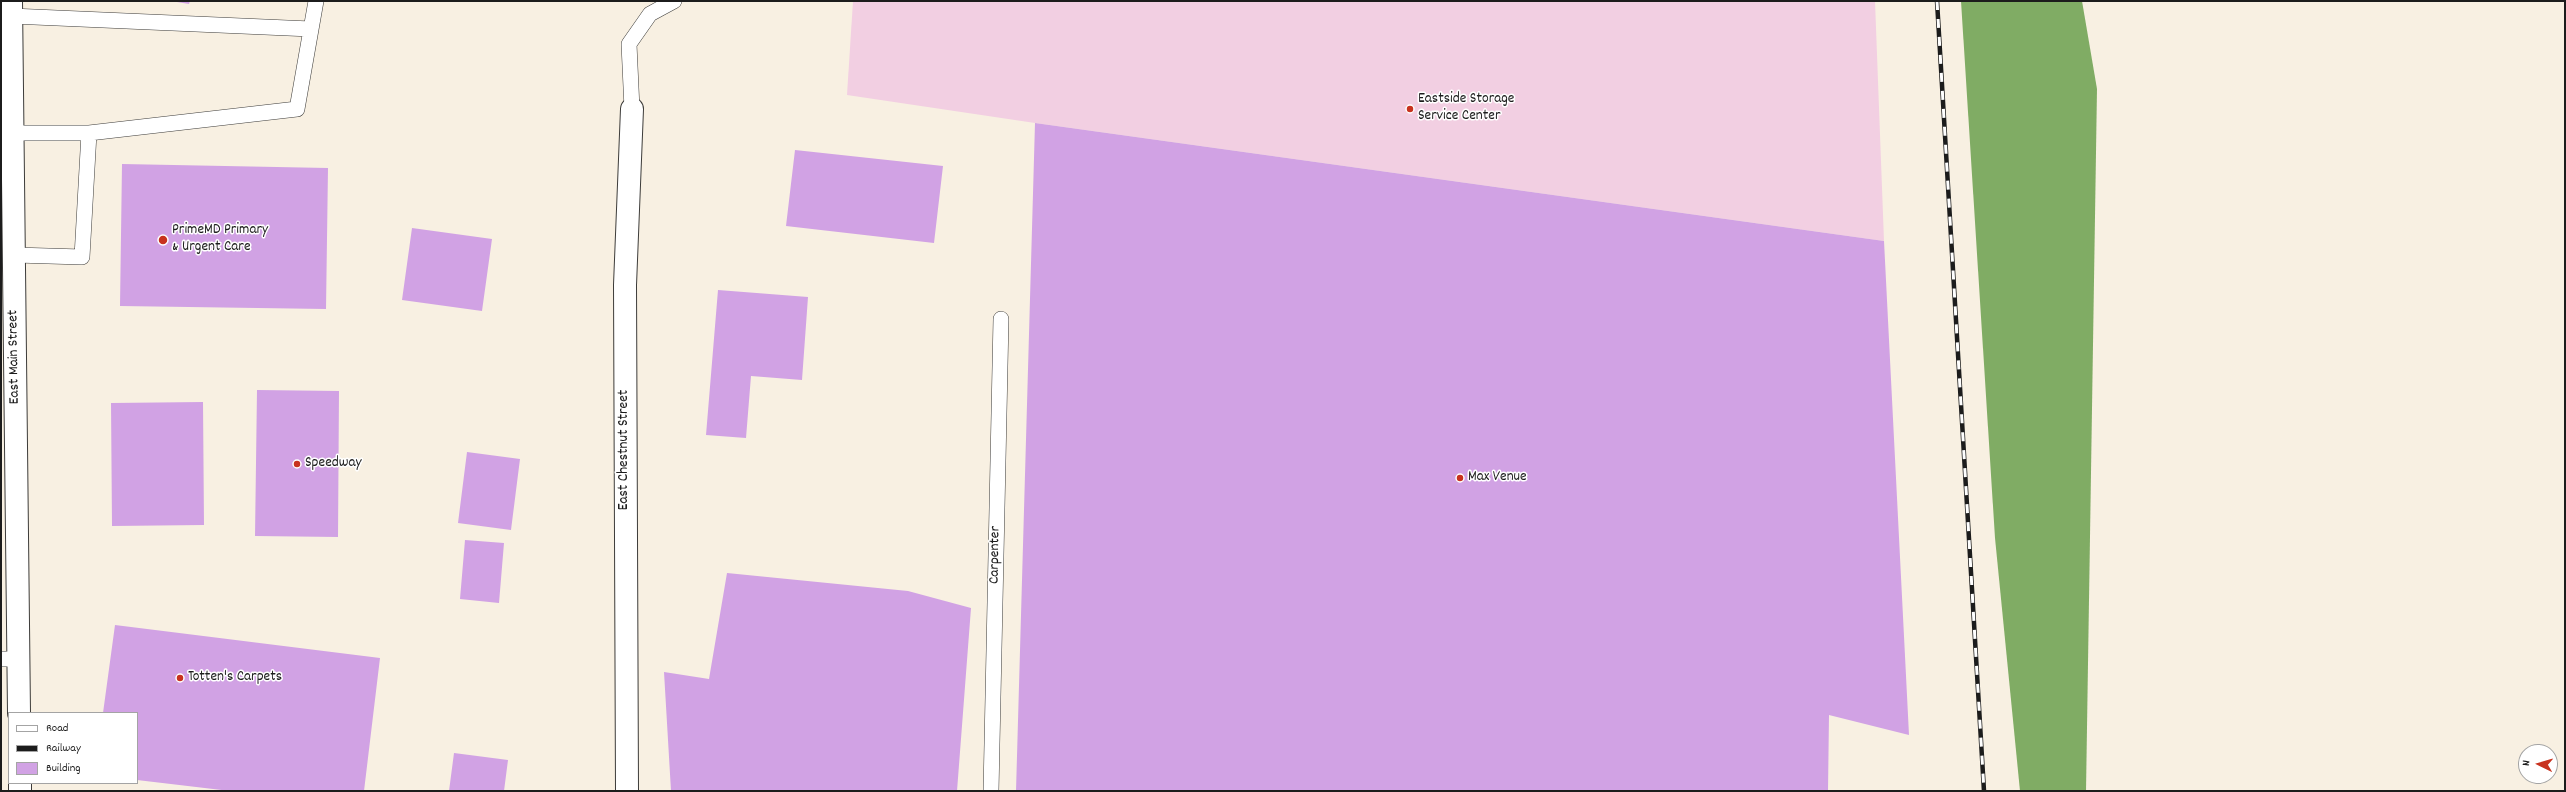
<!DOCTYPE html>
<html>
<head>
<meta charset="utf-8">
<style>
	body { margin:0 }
	#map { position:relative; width:2566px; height:792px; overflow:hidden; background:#f8f0e2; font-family:Dekko,sans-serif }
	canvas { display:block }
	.frame { position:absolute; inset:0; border:2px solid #1c1c1c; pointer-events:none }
	.legend { position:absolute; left:8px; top:712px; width:130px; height:72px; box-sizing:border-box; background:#fff; border:1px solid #a4a4a4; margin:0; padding:5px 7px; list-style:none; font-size:12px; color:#1c1c1c }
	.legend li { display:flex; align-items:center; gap:8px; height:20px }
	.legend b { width:20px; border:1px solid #a4a4a4 }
	.north { position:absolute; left:2518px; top:744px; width:40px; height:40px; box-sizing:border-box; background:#fff; border:1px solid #a4a4a4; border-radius:50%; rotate:275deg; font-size:11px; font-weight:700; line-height:16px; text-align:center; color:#1c1c1c }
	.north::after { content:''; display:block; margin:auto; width:14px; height:18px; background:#c8321e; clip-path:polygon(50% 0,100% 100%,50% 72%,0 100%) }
</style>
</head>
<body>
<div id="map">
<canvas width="2566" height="792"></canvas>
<div class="frame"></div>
<ul class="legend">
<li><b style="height:5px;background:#fff"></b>Road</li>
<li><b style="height:5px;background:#1c1c1c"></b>Railway</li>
<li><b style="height:11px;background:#d1a2e4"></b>Building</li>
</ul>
<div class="north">N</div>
</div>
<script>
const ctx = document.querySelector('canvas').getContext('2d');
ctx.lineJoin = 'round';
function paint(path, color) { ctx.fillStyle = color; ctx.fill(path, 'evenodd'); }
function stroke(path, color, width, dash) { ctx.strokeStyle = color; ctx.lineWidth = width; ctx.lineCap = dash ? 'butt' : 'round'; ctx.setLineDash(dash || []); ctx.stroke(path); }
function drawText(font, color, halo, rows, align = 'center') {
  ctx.font = font + ' Dekko,sans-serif'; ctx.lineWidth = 3; ctx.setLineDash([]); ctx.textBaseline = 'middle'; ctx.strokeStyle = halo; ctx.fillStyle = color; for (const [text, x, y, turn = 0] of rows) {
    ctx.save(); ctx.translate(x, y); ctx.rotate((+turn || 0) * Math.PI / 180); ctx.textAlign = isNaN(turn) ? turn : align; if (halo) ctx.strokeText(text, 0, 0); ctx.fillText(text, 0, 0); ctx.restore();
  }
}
paint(new Path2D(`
	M853 1H1875L1884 241 1035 123 847 95Z`), '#f2cfe2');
paint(new Path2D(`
	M1961 1H2082L2097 89 2086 791H2020L1995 538Z`), '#80ac64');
paint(new Path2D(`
	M171 1H190L189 4Z
	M1035 123 1884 241 1909 735 1829 715 1828 791H1016Z
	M795 150 943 166 934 243 786 226Z
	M122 164 328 168 326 309 120 306Z
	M412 228 492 239 482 311 402 300Z
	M718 290 808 297 802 380 751 376 746 438 706 435Z
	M257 390 339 391 338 537 255 536Z
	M203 402 204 525 112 526 111 403Z
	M467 452 520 459 511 530 458 523Z
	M465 540 504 543 499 603 460 599Z
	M727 573 908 591 971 608 957 791H671L664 672 709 679Z
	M115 625 380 658 364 791H230L137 780V713H103Z
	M454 753 508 760 504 791H449Z`), '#d1a2e4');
const lane = new Path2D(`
	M11 16 311 29
	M632 109 629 44 650 14 674 1
	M13 133H89L297 109 316 1
	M15 255 82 257 89 133
	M1 659H18
	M991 791 1001 319`);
const street = new Path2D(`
	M627 791 625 285 632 109`);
const primary = new Path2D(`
	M11 1 19 713
	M20 783V791`);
stroke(lane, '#3d3c3a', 16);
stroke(street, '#3d3c3a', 24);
stroke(primary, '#3d3c3a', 24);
stroke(lane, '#fff', 15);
stroke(street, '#fff', 22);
stroke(primary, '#fff', 22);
const rail = new Path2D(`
	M1937 1 1984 791`);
stroke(rail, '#1c1c1c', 4.5);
stroke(rail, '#fff', 3, [9]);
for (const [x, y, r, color] of [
	[1410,109,4,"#c8321e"],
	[163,240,5,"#c8321e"],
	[297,464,4,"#c8321e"],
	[1460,478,4,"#c8321e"],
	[180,678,4,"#c8321e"]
]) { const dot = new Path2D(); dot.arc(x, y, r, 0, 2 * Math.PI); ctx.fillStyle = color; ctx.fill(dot); stroke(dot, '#fff', 1.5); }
drawText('15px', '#1c1c1c', '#fff', [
	["Eastside Storage",1418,100],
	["Service Center",1418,117],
	["PrimeMD Primary",172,231],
	["& Urgent Care",172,248],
	["Speedway",305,464],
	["Max Venue",1468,478],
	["Totten's Carpets",188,678]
], 'left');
drawText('15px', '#1c1c1c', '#fff', [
	["East Main Street",15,357,-91],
	["East Chestnut Street",625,450,-90],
	["Carpenter",996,555,-89]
]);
</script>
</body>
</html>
